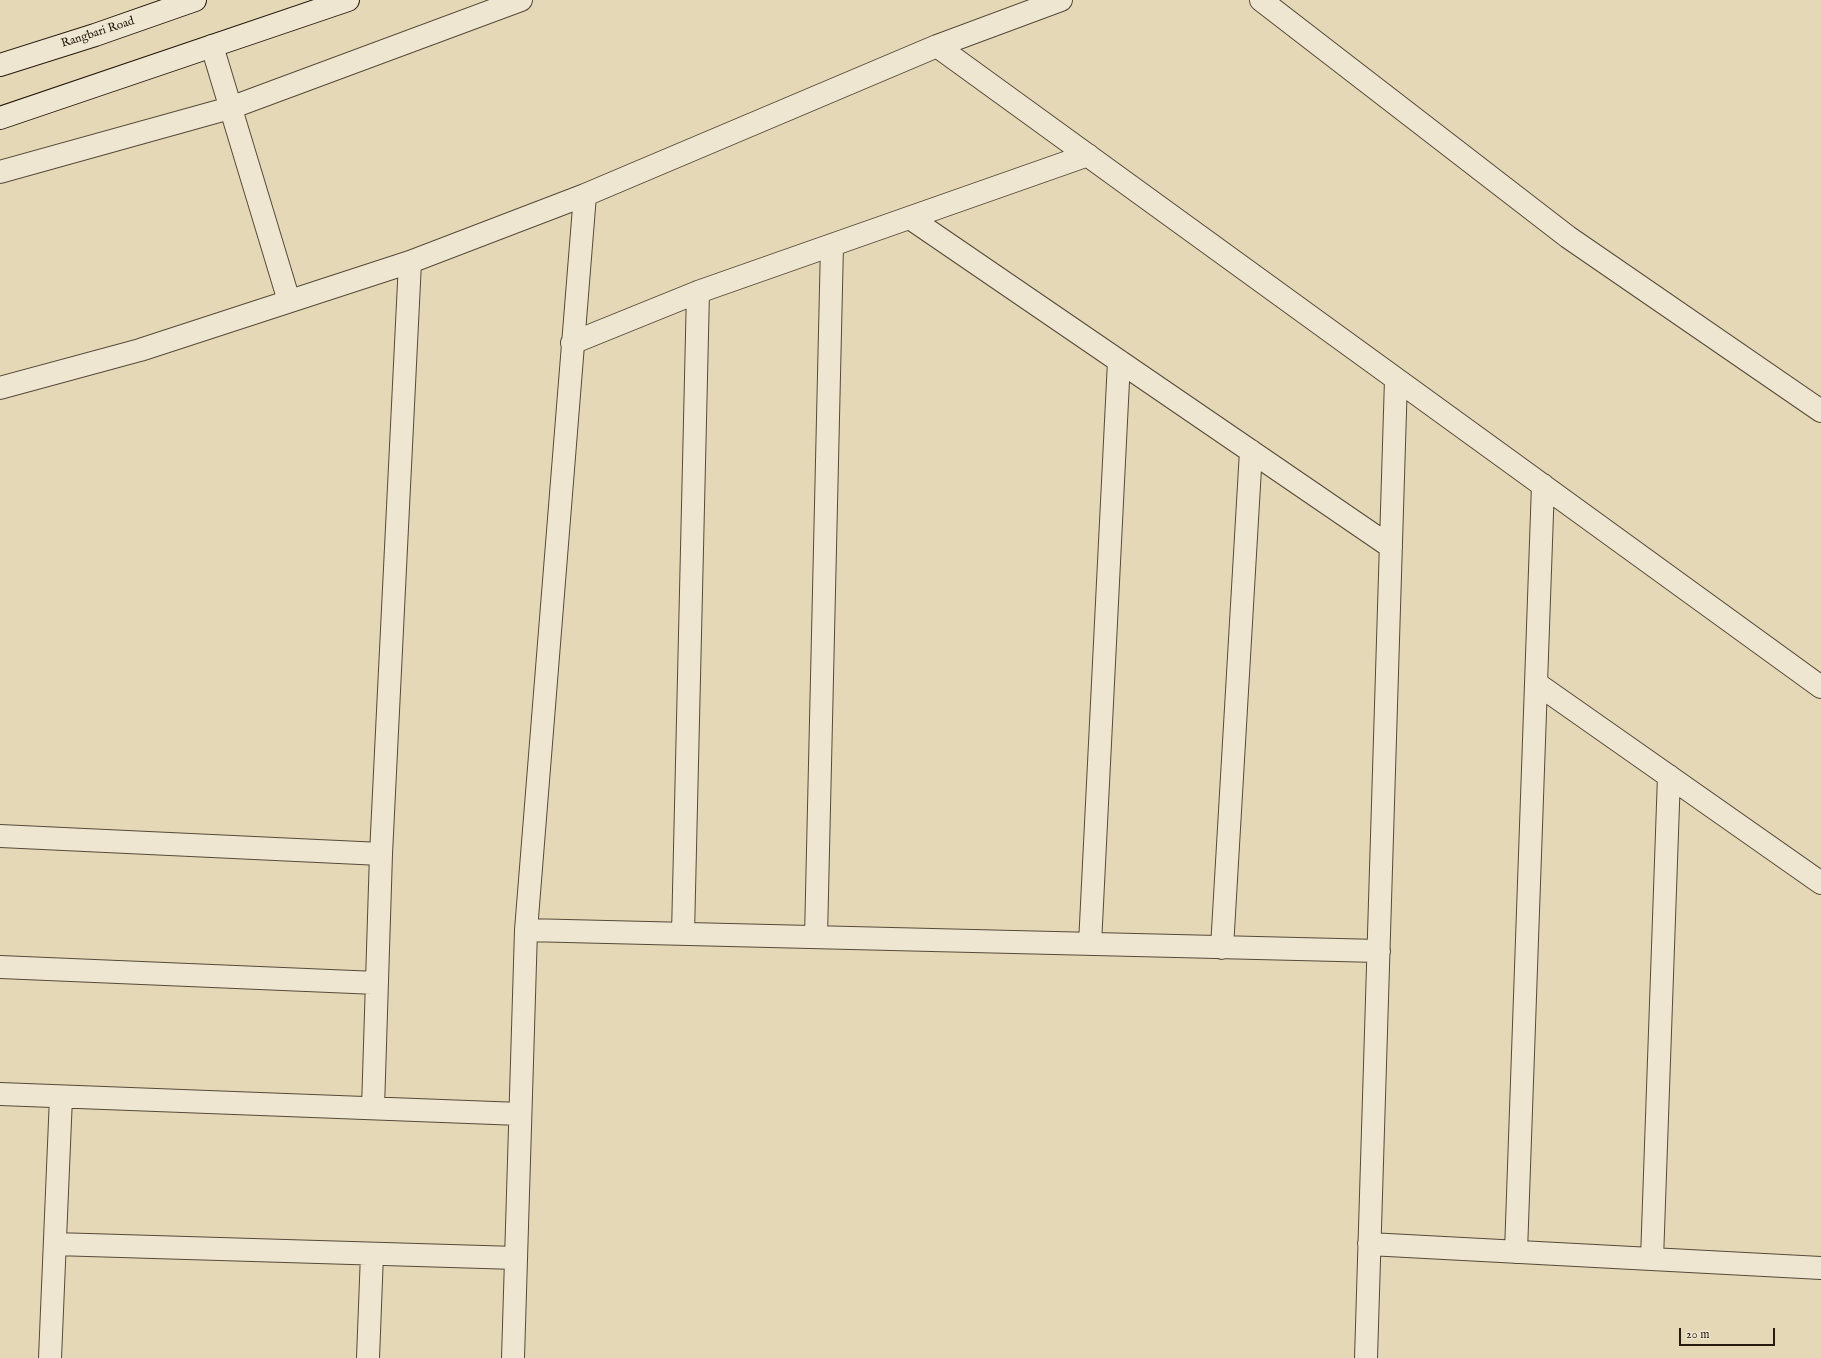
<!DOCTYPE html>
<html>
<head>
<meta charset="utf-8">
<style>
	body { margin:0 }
	#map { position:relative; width:1821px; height:1358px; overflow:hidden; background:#e5d8b6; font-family:"IM FELL English",serif }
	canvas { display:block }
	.scale { position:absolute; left:1679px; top:1328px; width:96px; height:18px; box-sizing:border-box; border:2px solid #271a0f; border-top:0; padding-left:5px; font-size:12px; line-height:14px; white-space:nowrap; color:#271a0f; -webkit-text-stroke:3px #eee6d0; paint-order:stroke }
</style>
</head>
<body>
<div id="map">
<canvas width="1821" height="1358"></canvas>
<div class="scale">20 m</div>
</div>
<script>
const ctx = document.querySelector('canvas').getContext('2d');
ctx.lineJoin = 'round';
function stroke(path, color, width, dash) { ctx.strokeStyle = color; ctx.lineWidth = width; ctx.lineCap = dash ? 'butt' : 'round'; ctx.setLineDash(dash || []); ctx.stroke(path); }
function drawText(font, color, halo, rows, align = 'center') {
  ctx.font = font + ' "IM FELL English",serif'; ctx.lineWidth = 3; ctx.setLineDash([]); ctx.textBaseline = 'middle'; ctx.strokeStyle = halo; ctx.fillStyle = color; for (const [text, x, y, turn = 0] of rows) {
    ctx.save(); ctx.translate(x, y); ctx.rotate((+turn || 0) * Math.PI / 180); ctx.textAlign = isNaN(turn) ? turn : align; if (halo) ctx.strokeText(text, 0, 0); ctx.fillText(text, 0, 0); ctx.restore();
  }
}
const street = new Path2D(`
	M1261 0 1568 237 1821 411
	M212 46 289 301
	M937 46 1821 687
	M0 172 230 108 521 0
	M910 218 1391 547
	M572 343 698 292 1088 155
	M0 388 140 350 410 262 585 195 937 46 1061 0
	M1536 683 1821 883
	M0 836 381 854
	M526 930 1379 951
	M683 934 698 292
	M816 937 832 245
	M1090 944 1119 361
	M1222 948 1251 451
	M0 967 377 983
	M0 1094 520 1114
	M373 1108 381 854 410 262
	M55 1244 516 1258
	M1369 1244 1821 1268
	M1516 1252 1543 485
	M1652 1259 1669 776
	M50 1358 61 1097
	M368 1358 372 1254
	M513 1358 526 930 585 195
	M1366 1358 1396 379`);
const secondary = new Path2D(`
	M0 65 95 35 195 0
	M0 118 348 0`);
stroke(street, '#564a39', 24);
stroke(secondary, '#271a0f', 24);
stroke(street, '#eee6d0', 22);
stroke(secondary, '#eee6d0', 22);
drawText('12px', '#271a0f', '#eee6d0', [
	["Rangbari Road",98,33,-18]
]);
</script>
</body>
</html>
